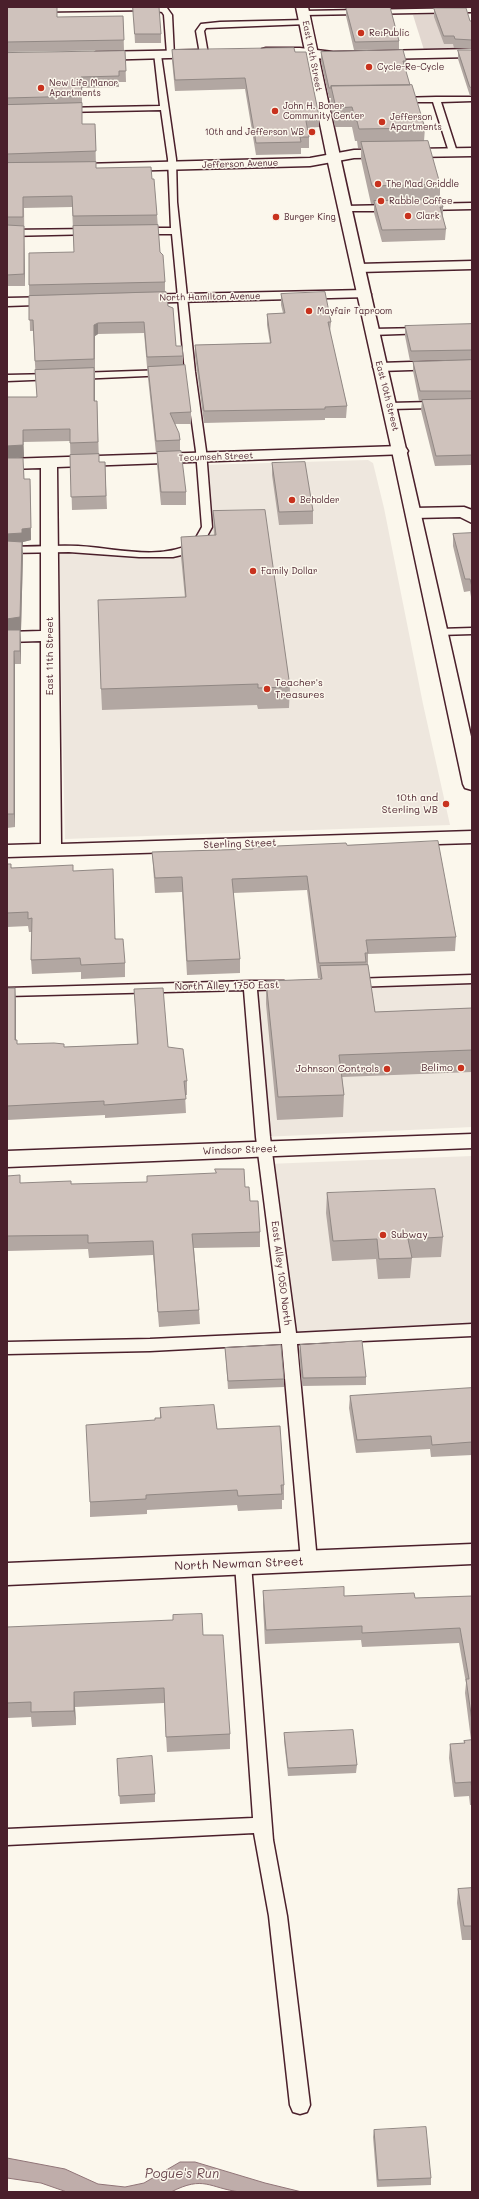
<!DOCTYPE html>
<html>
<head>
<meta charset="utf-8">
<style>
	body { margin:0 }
	#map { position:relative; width:479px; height:2199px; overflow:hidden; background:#fbf7ec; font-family:Mali,sans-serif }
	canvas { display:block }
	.frame { position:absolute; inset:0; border:8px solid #4a1f2b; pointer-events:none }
</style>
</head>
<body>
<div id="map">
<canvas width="479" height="2199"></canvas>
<div class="frame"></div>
</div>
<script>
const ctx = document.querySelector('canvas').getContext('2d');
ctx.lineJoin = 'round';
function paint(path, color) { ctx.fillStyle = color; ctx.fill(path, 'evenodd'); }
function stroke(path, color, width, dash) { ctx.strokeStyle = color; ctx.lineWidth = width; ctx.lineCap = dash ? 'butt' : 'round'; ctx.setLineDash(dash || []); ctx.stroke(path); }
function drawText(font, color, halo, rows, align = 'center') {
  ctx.font = font + ' Mali,sans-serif'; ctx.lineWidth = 3; ctx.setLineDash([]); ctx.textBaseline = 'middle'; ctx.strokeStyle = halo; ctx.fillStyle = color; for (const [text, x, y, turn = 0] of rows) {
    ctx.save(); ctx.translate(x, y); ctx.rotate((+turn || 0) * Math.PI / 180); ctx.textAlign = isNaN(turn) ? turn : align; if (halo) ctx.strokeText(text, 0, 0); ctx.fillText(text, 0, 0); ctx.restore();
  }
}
paint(new Path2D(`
	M368 460 373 463 384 508 423 704 450 825 65 839 58 549 136 554 184 550 204 537 202 465Z
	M472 979V1127L263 1137 250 985Z
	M472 1156V1330L289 1338 267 1164Z`), '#eee7de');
paint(new Path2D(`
	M444 14 456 50H424L413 15Z`), '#e2d7d0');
const water = new Path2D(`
	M7 2158 65 2169 98 2184 125 2187 144 2183 180 2162H195L265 2183 302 2192C282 2192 260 2195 240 2192 209 2188 204 2175 171 2192H67L41 2183 7 2178Z`);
paint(water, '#bfadaa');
stroke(water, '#907477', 1);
const lane = new Path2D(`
	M159 7 167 8 172 15 174 56 167 54 164 15 162 12 152 10 7 12V8Z
	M472 8V12L304 15 300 13 304 11Z
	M305 20H308V24L206 28 204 31 208 54 204 56 200 54 196 31 201 24 220 22Z
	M154 53 161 55 176 159 177 202 195 372 206 451 212 527 201 547 190 553 173 557H139L69 552 7 553V547C31 547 54 545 78 546 115 548 159 561 193 543L202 527 196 451 185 372 172 234H139L135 231 139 228H171L168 159 161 110 63 112 59 110 63 108 160 106Z
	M436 97H472V101L441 102 457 152 456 154 449 152 433 102H398L394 100 398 98Z
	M472 203V209L424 210 420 207 424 204Z
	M345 206 394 205 398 208 394 211H342L341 209Z
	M93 229 96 230V234L7 236V230Z
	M424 328 427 329V333L372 335 367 332 372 329Z
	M166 370 169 371V375L77 379 72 376 77 373Z
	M54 374 57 375V379L7 381V375Z
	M472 401V407L390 409 385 406 390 403Z
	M472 628V634L439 635 433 632 439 629Z
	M472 975V983L352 987 345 983 352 979Z
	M250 981H284L291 985 284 989 257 990 270 1137 296 1333 472 1324V1336L297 1344 317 1561 315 1566 309 1568 303 1566 301 1561 282 1344 150 1351 7 1354V1342L150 1339 281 1333 256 1137 244 990 7 996V988Z
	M243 1557 249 1559 251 1564 273 1840 287 1916 310 2105 307 2112 300 2114 293 2112 290 2105 269 1916 254 1833 7 1845V1829L253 1818 235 1564 237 1559Z`);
const street = new Path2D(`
	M266 48H300L333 52 472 49V57L333 60 300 56 262 55 260 52 262 49Z
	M201 50 205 51 207 54 205 57 96 60 90 56 96 52Z
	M472 148V156L354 158 310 166 7 174V166L310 158 354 150Z
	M472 261V269L359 272 352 268 359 264Z
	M364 290 371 294 369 297 137 303 130 299 137 295Z
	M59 297 66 301 64 304 7 306V298Z
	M472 360V368L380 371 375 370 373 367 375 364 380 363Z
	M400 446 406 448 408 451 406 454 57 467 61 844 472 831V843L7 857V845L41 844V641L7 642V632L41 631V468L7 469V459Z
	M464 507 472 510V523L460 517 414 518 408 516 406 513 408 510 414 508Z
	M472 1134V1148L7 1167V1151Z
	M472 1544V1564L7 1585V1563Z`);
const secondary = new Path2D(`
	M296 7H308C359 252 418 496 472 741V790L465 788 463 784 392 451 327 158Z`);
stroke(lane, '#4a1f2b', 3);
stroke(street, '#4a1f2b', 3);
stroke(secondary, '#4a1f2b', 3);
paint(lane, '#fbf7ec');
paint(street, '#fbf7ec');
paint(secondary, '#fbf7ec');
paint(new Path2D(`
	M7 7 58 17 123 16 124 50 7 52Z
	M133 7 161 34V43H135Z
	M344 7H390L399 41V49L354 50 346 16V9H345Z
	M434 8 470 21H472V49L454 48 453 44H444L434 17Z
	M172 50 295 52 319 116V127L307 128 309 137V148H301V154L256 155 245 89 175 91 172 61Z
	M458 50H472V96H470L458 59Z
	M125 51 126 82H119V87L82 88V124H95L96 168 157 215 160 252 165 282V293L168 306 176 346 183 356V365L191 412V424H175L180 440V451L186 492V505H161L157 465V453H156L148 378 144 333 98 334 95 336V401H97L99 462H105L107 509 72 510 70 441 23 442 24 457 17 458 24 470V479H30L31 540 23 542V545H22L23 554 21 630H20L21 643V664H15V827L7 828V397H37L33 331H30L29 285 74 252 72 207 24 208 25 286H7V53Z
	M321 52 406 61 405 70 410 85 425 128 424 141 440 184V200L443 207V218L446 229 445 240 382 242 374 213V204H371L361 159V148H358L357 141H355L352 127H335L330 105 331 98H329L321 62Z
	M281 294 331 322 330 332 347 406 346 418H325V420L204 423 195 356V345L270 343 267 325V314L283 313 281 305Z
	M472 324V468L471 465 435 466 421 410 422 401H419L413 371V362L463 360 410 361 405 336V326Z
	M272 463 313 511V524L279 525 272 475Z
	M213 511 290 687 289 708 258 709 257 705 102 710 101 689 185 598 181 557V537L214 536Z
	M472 533V603L470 591 464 592 453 546V534Z
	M347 845 456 937 455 951 368 954V965L375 1012 472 1008V1072L342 1077 344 1095 343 1117 277 1120 266 1004V981L320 979V978H318L307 890 233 893 240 959V973L187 975 182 892 155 893 153 866 152 852 253 849Z
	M7 864 12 868 73 871 116 939 125 963V977L81 979V972L32 974 31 960 32 932H29L28 926 7 927Z
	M7 988 16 1001V1040L17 1044 64 1047 137 1044 134 989 187 1081V1095H185L186 1113 105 1118V1115L7 1120Z
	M7 1176 20 1183 245 1187 260 1232V1247L194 1248 199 1310 200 1324 159 1327 153 1255 89 1258 88 1249 7 1251Z
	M327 1193 443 1237 441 1257 412 1258 410 1278 378 1279 376 1259 332 1261 326 1213Z
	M300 1345 366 1377V1385L302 1386 299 1353Z
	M225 1348 284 1379V1387L228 1389Z
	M472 1388V1455L431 1457 430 1449 356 1453 349 1408 350 1396Z
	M160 1408 217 1429 284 1485V1500H282V1509L238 1511 237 1505 147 1510V1514L90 1517V1502L160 1418Z
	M263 1591 344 1596 415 1598 472 1596V1805H470L469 1796 454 1797 449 1758 450 1744 464 1743V1741L471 1740 465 1693 466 1683 459 1643 362 1647 361 1640 265 1644 263 1605Z
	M7 1627 203 1635 230 1734V1749L167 1752 164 1703 75 1707 76 1725 32 1727 31 1717 7 1718Z
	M284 1733 357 1765 356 1773 288 1776 284 1741Z
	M117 1759 155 1794V1802L120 1804Z
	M472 1888V1940H462L457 1903 458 1889Z
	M374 2130 431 2178V2185L377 2187 373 2137Z`), '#b2a7a2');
paint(new Path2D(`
	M24 226V237L25 286 24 274Z
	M98 323V334L95 336V371L94 325Z
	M94 368 95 380V413L94 401Z
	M23 430 24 457 7 459V446Z
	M30 479 31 540 23 542V545H22L23 554 21 630 7 632V534L22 529Z
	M20 630 21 643V664L20 651Z
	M14 651 15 664V827L14 814Z
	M15 988 16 1001V1054L15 1040Z
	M74 1692 75 1707 76 1725 74 1711Z`), '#918884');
const building = new Path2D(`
	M7 7H57V17L123 16 124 40 7 42Z
	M133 7H159L161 34H135Z
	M390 7 399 41 355 42 346 8Z
	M434 8H466L470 21H472V40L455 39 454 36H444Z
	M294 48 295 52H306L319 116H305L309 137H300L301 142 256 143 245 78 175 80 172 50Z
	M403 50 406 61H403L410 85 331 86V88H329L321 52Z
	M458 50H472V88L470 87Z
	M125 51 126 71H119V76L81 77 82 96 7 98V53Z
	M412 85 425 128 359 129 357 121H356L352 107 336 108 331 86Z
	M82 103V124H95L96 151 7 154V105Z
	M428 141 440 184 372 186 361 142Z
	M96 162V168L151 167 152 179H154L157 215 73 216 72 196 23 197V217H7V163Z
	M441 200 443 207H440L446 229 382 230 374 201Z
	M7 225 24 226V274L7 275Z
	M158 225 160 252 163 255 165 282 29 285V253L74 252 73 226Z
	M166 292 168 306 173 308 176 346H182L183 356 147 357 144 322 98 323 94 325V359L35 361 33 320H29V296Z
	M325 292 331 322H328L347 406 325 407V409L204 411 195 345 271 343 267 314 285 313 281 294Z
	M472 324V350L411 351 405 326Z
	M472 360V391H420L413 362Z
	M185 365 191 412 170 413 179 433 180 440 156 441 148 367Z
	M94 368V401H97L98 442 70 443V429L23 430V445L7 446V397H37L35 370Z
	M472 399V455L436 456 422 400Z
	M181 451 186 492H161L157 452Z
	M99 454V462H105L106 496 71 497 70 455Z
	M7 458H23L24 479H30L31 528 22 529V533L7 534Z
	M305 462 313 511 279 512 272 463Z
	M265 510 290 687 258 688V684L101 689 98 600 186 597 181 537 216 535 213 511Z
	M472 533V587L470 579H465L453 534Z
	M7 541 22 542 20 617 7 619Z
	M7 630H20V651H14V814H7Z
	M438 841 456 937 366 940 368 953H365L366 962 319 963 307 876 232 879 240 959 187 961 182 877 155 878 152 852 253 849V847L346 843 347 845Z
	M7 864H11V868L73 865V871L113 869 115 939H123L125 963 81 965 80 958 31 960 32 918 28 919V912L7 913Z
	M368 965 375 1012 472 1008V1050L339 1055 344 1095 278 1097 266 981 322 979 320 966Z
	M7 988H15V1040H17V1044L54 1043 64 1044V1047L138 1044 134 989 163 988 168 1047 183 1049 187 1081H184L186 1099 104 1105V1101L7 1106Z
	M215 1169H244L245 1187H249L250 1201H258L260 1232 192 1234 199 1310 158 1312 153 1241 88 1243V1235L7 1236V1176L20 1175V1183L71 1181V1184L147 1182V1176L216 1173Z
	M435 1189 443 1237 408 1239 412 1258 379 1259 377 1239 333 1241 327 1193Z
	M362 1341 366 1377 303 1378 300 1345Z
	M281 1345 284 1379 228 1381 225 1348Z
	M472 1388V1442L432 1445 431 1436 357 1440 350 1396Z
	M214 1405 217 1429 280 1426 284 1485H281L282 1494 238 1496 237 1490 146 1495V1499L90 1502 86 1425 155 1420V1418H161L160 1408Z
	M344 1587V1596L414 1593 415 1598 472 1596V1721L466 1679H469L460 1628 362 1633V1626L266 1630 263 1591Z
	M202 1614 203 1635H223L230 1734 166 1737 164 1688 74 1692V1711L31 1712V1702L7 1703V1627L173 1620V1615Z
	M353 1730 357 1765 288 1768 284 1733Z
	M472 1740V1790L471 1782 455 1783 450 1744 465 1743 464 1741Z
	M152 1756 155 1794 119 1796 117 1759Z
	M472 1888V1926H464L458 1889Z
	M426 2127 431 2178 378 2180 374 2130Z`);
paint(building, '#cfc2bc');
stroke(building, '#918884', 1);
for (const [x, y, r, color] of [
	[361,33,4,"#c8321e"],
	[369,67,4,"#c8321e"],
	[41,88,4,"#c8321e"],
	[275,111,4,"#c8321e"],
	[382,122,4,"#c8321e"],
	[312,132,4,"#c8321e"],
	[378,184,4,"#c8321e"],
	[381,201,4,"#c8321e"],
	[408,216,4,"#c8321e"],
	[276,217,4,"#c8321e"],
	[309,311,4,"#c8321e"],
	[292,500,4,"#c8321e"],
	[253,571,4,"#c8321e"],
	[267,689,4,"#c8321e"],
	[446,804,4,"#c8321e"],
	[461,1068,4,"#c8321e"],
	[387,1069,4,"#c8321e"],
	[383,1235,4,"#c8321e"]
]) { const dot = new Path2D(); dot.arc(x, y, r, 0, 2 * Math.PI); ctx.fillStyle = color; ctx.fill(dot); stroke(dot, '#fbf7ec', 1.5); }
drawText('9px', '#4a1f2b', '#fbf7ec', [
	["Re:Public",369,33],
	["Cycle-Re-Cycle",377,67],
	["New Life Manor",49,83],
	["Apartments",49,93],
	["John H. Boner",283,106],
	["Community Center",283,116],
	["Jefferson",390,117],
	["Apartments",390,127],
	["10th and Jefferson WB",304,132,"right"],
	["The Mad Griddle",386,184],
	["Rabble Coffee",389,201],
	["Clark",416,216],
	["Burger King",284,217],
	["Mayfair Taproom",317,311],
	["Beholder",300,500],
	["Family Dollar",261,571]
], 'left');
drawText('9px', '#4a1f2b', '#fbf7ec', [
	["East 10th Street",312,56,79],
	["Jefferson Avenue",240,164,-2],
	["North Hamilton Avenue",210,297,-1],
	["East 10th Street",387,396,76],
	["Tecumseh Street",216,457,-2]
]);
drawText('10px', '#4a1f2b', '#fbf7ec', [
	["East 11th Street",50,656,-90],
	["Sterling Street",240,844,-2],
	["North Alley 1750 East",227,986,-1],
	["Windsor Street",240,1150,-2],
	["East Alley 1050 North",281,1273,83]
]);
drawText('10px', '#4a1f2b', '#fbf7ec', [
	["Teacher's",275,683,"left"],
	["Treasures",275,695,"left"],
	["10th and",438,798],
	["Sterling WB",438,810],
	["Belimo",453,1068],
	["Johnson Controls",379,1069],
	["Subway",391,1235,"left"]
], 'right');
drawText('12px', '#4a1f2b', '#fbf7ec', [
	["North Newman Street",239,1564,-2]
]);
drawText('italic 13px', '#6d4a51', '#fbf7ec', [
	["Pogue's Run",182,2174]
]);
</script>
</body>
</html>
